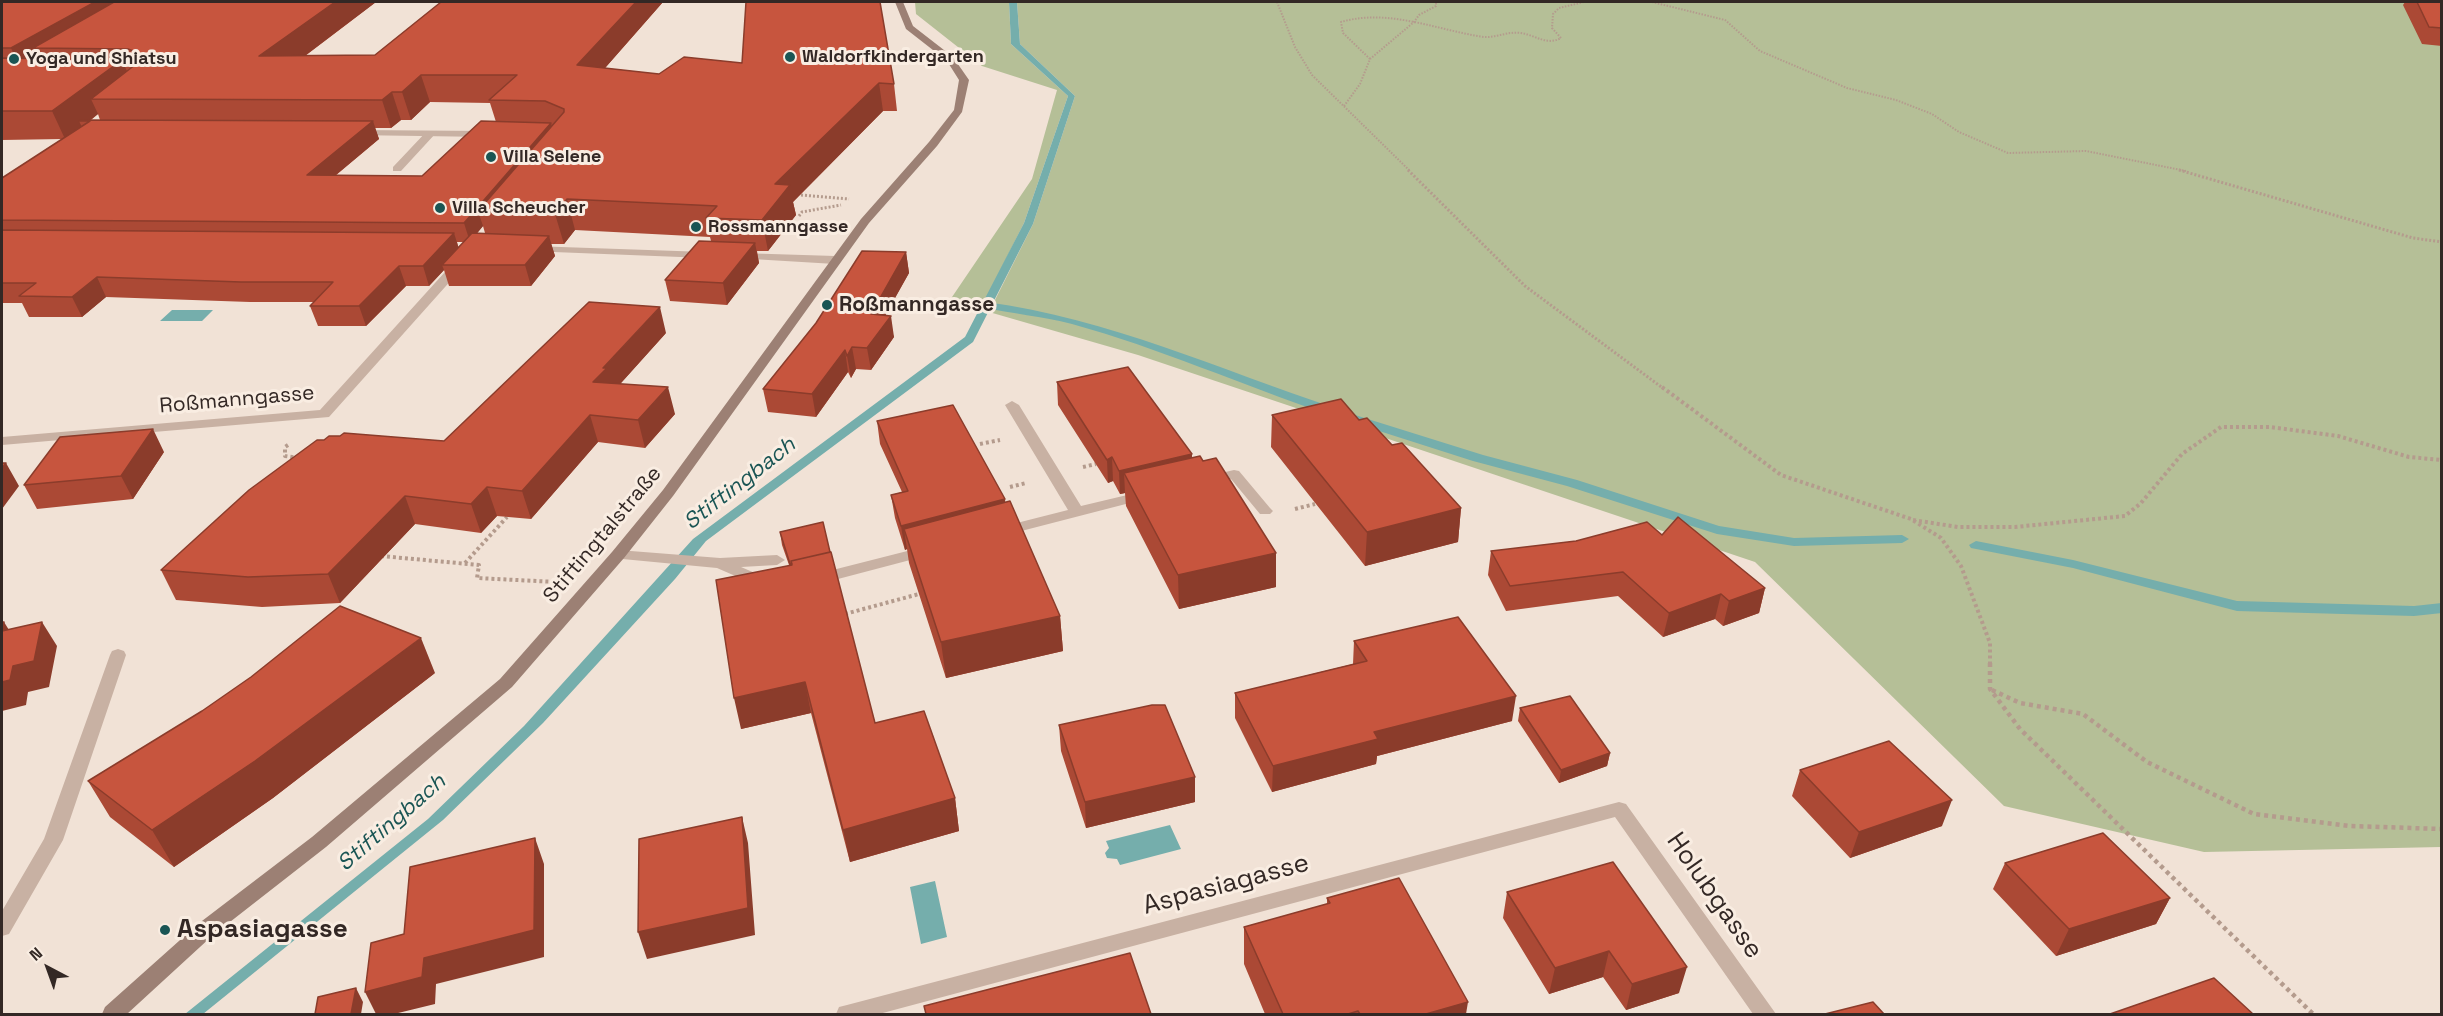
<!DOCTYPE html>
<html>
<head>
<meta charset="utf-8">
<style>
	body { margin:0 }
	#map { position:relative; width:2443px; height:1016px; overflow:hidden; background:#f1e2d6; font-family:"Space Grotesk",sans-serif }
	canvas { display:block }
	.frame { position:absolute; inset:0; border:3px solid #332825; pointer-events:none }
	.north { position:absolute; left:18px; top:938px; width:60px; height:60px; -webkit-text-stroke:4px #f9ede2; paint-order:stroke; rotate:319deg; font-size:16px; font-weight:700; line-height:24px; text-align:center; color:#332825 }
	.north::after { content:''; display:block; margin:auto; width:21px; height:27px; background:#332825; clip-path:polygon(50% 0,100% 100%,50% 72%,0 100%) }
</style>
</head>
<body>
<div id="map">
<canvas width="2443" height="1016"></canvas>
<div class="frame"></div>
<div class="north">N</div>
</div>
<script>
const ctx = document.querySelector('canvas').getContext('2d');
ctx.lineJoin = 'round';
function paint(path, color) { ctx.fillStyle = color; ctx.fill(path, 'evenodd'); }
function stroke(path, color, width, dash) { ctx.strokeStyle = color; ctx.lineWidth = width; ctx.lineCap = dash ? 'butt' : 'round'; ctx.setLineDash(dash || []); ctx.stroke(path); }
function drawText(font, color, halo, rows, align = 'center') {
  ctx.font = font + ' "Space Grotesk",sans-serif'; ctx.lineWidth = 6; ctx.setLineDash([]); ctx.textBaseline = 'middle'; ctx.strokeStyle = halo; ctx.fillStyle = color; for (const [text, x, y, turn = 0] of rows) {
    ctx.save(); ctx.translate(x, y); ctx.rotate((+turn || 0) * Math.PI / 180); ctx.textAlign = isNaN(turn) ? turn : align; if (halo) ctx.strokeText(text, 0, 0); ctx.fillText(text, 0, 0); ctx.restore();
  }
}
paint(new Path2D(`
	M915 2H1009L1011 44 1068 96 1024 223 981 309 950 300 1032 179 1057 90 982 66 916 14Z
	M1017 2H2441V847L2204 852 2004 806 1755 562 1138 355 989 312 1033 224 1075 96 1020 44Z`), '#b5bf97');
paint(new Path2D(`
	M1009 2H1017L1020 44 1075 96 1033 224 973 342 706 541 675 579 543 723 443 820 203 1014H185L428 819 524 726 693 539 965 337 1024 223 1068 96 1011 44Z
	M172 310H213L202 321H160Z
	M1170 825 1181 849 1120 865 1117 859 1107 858 1105 853 1109 848 1106 841Z
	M935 881 947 937 921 944 910 887Z`), '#75aeac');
paint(new Path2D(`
	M986 302C1110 319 1218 369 1335 408L1337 411 1331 415 1327 414C1242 385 1159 348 1072 324 1042 316 1012 314 982 307L980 305Z
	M1355 415 1483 455 1577 480 1719 526 1794 538 1902 535 1909 539 1902 543 1794 546 1717 534 1567 486 1473 461 1351 422 1349 419Z
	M1976 541 2073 560 2237 601 2414 606 2442 603V613L2414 616 2237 611 2073 568 1971 548 1969 545Z`), '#75aeac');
stroke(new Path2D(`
	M1277 2 1295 47 1312 75 1410 171
	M1652 2 1725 20 1760 51 1847 88 1896 100 1932 114 1959 132 2008 153 2086 151 2186 171
	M1370 59 1343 33 1341 22C1389 8 1436 30 1484 37 1496 38 1508 31 1521 33 1535 35 1547 46 1561 38L1552 28 1553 14 1559 8 1584 2
	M1344 106 1360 84 1370 59 1414 22 1419 15 1436 6V2`), '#b49b8d', 2, [1.5, 1.5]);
stroke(new Path2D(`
	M1408 170 1525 286 1664 389
	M2179 170 2413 238 2442 242
	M801 195 849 199
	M799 216 802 212 841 205`), '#b49b8d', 3, [2, 2]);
stroke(new Path2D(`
	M1662 387 1781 475 1911 519 1941 538 1961 566 1990 643V665
	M980 444 1000 440
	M288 445 285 447V456L298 458
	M1083 467 1096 464
	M1010 487 1026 483
	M1295 509 1315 504
	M1913 520 1958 527H2015L2125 516 2141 503 2182 454 2221 427H2270L2338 436 2409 457 2442 460
	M381 556 479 565 477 578 556 582
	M465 563 507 517
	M845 614 919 594`), '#b49b8d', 4, [3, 3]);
stroke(new Path2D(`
	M1990 663V689L2020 729 2313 1014
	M1992 690 2020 703 2083 714 2147 762 2254 814 2350 826 2442 829`), '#b49b8d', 4.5, [4, 4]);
paint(new Path2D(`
	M427 131 436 133 401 171H393V167Z
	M1012 401 1019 405 1081 506 1144 491 1151 495 1149 498 1002 536 997 534 994 531 997 528 1068 510 1005 405Z
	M1234 470 1239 471 1270 508 1273 511 1270 514H1260L1231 479 1209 484 1202 480 1204 477Z
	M927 546 935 551 933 554 819 584 811 579 813 575Z
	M618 550 720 558 777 555 785 560 777 565 741 567 769 579 771 583 769 587 763 588 717 568 612 558 610 555Z`), '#c8b1a3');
paint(new Path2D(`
	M356 130 488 131 493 134 488 137 352 135 351 133Z
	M532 246 706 252 712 255 706 258 528 251 526 249Z
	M739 253 835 256 841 260 835 264 735 258 733 256Z
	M458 261 462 262V268L329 417 2 445V437L320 410 454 262Z
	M118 649 124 651 126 655 63 840 9 934 2 936V911L44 839 110 655 112 651Z
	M1619 802 1626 804 1776 1014H1753L1615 817 879 1014H836L839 1007 847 1005Z`), '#c8b1a3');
paint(new Path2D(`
	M895 2H903L913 26 953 57 969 80 962 112 937 146 869 223 673 496 624 558 512 687 326 847 212 936 127 1014H102L105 1007 198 924 312 837 500 679 612 552 663 490 861 219 929 142 954 110 959 80 947 61 906 29Z`), '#9c8074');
paint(new Path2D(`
	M2 2H376L305 56 375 55 441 2H663L605 68 659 74 894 84 897 111H883L793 202 796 215 768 251H757L759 263 727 305 670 301 665 280 711 241 710 237 575 230 564 244H551L555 256 531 286H449L444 270 429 286H406L366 326H318L310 306 314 302H250L106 297 82 317H29L22 303H2V178L62 139 2 140ZM430 102 490 103 496 122 422 176H335L379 139 375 128H391L401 120H411ZM98 114 100 120H91ZM483 226 485 233H477ZM457 242H464L458 247Z
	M2405 2H2442V46L2422 44 2403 5Z
	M906 252 909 273 885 315 894 337 871 370 856 369 851 378 848 372 816 417 768 412 763 389Z
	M666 333 620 384 675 414 645 448 598 442 531 519 497 516 481 533 415 524 340 603 262 607 176 600 161 570 324 440 340 436 444 441Z
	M1057 382 1192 454V457L1276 553V587L1179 609 1126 506 1125 493 1120 494 1113 481 1108 483 1058 405Z
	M1272 415 1359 420 1392 445 1461 508 1458 542 1365 566 1271 447Z
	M877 421 1005 502 1060 616 1063 651 946 678 909 563 907 549 905 550 895 518 891 495 902 492 880 444Z
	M164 452 133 499 37 509 24 485Z
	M780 532 875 723 955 798 959 831 850 862 811 713 741 729 789 565 782 545Z
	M1662 535 1765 588 1759 613 1723 626 1715 619 1663 637 1618 596 1506 611 1488 575 1491 551Z
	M1354 641 1512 721 1377 756 1376 764 1272 792 1235 718V693L1353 664Z
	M435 673 273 798 174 867 110 817 88 781Z
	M1520 708 1610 753 1607 766 1559 783 1518 721Z
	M1059 725 1195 802 1086 828 1061 751Z
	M1800 770 1942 826 1850 858 1792 796Z
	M1613 862 1679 993 1626 1010 1603 977 1549 994 1503 918 1507 892Z
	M2005 863 2170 898 2156 924 2056 956 1993 889Z
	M1327 898 1466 1014H1265L1244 964V927L1327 904Z`), '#ab4935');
paint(new Path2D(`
	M95 2H148L33 48 40 65 23 75 11 48Z
	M335 2H376L269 83 259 56Z
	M636 2H663L584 92 577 65Z
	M122 60 134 87 91 99 98 114 89 121H79L82 127 65 139 52 111Z
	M421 75 430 102 411 120 402 92Z
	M879 83 883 111 793 202 796 215 768 251 762 220 775 184Z
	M392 92 401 120 391 128 382 100Z
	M373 121 379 139 313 194 307 175Z
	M551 123 555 141 478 211 483 226 470 242 464 223Z
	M567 199 575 230 564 244 555 214Z
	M454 233 460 252 442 265 444 270 429 286 423 266Z
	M549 236 555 256 531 286 525 265Z
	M755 243 759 263 727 305 723 283Z
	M906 252 909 273 874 336 871 314Z
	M399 266 406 286 366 326 359 306Z
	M97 277 106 297 82 317 72 297Z
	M660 307 666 333 613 392 593 382 603 368Z
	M891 316 894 337 871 370 867 348Z
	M852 347 856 369 851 378 847 356Z
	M845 350 848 372 816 417 812 394Z
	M668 387 675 414 645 448 638 420Z
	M590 415 598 442 531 519 522 491Z
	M153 429 164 452 133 499 121 476Z
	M1192 454V478L1124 473 1125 493 1120 494 1119 471Z
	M1112 457 1113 481 1108 483 1107 460Z
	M6 463 19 486 2 509V468Z
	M487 487 497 516 481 533 471 504Z
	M405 496 415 524 340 603 328 574Z
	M1005 499 1007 523 904 529 907 549 905 550 901 526Z
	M1461 508 1458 542 1365 566 1367 532Z
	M1276 553V587L1179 609 1178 575Z
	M1765 588 1759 613 1723 626 1729 601Z
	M1721 594 1715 619 1663 637 1669 613Z
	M1060 616 1063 651 946 678 941 642Z
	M4 622 19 646 2 631Z
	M42 622 57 646 49 687 28 692 26 705 2 711V682L13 666Z
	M421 638 435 673 273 798 174 867 152 830Z
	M805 682 811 713 741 729 734 698Z
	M1516 696 1512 721 1377 756 1376 764 1272 792 1273 766 1374 732Z
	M1610 753 1607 766 1559 783 1561 770Z
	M1195 777V802L1086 828 1085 802Z
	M955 798 959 831 850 862 843 830Z
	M1952 800 1942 826 1850 858 1859 832Z
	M742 817 748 843 755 935 647 959 638 932Z
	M535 838 544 864V957L436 984 435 1004 394 1014H376L365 992 424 958Z
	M2170 898 2156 924 2056 956 2069 929Z
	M1609 951 1603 977 1549 994 1555 968Z
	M1687 967 1679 993 1626 1010 1632 984Z
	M356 988 363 1002 361 1014H351Z
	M1468 1002 1466 1014H1426Z`), '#8b3c2b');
const building = new Path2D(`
	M2 2H95L11 48H2Z
	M114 2H335L259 56 375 55 441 2H636L577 65 659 74 684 57 742 63 746 2H880L894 84 879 83 775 184 790 185 762 220 706 218 717 206 567 199 555 214 478 211 564 112V109L545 101 489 100 517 75H421L402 92H392L382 100 91 99 140 61 141 54 128 49 33 48Z
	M2417 2H2442V28L2429 27Z
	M2 58 122 60 52 111H2Z
	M82 120 373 121 307 175 422 176 481 121 551 123 464 223 2 220V178L90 121H79Z
	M2 230 454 233 423 266H399L359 306H310L333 282H241L97 277 72 297 19 296 36 283H2Z
	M472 233 549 236 525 265H442Z
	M699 241 755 243 723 283 665 280Z
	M862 251 906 252 871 314 891 316 867 348 852 347 847 356 845 350 812 394 763 389 816 323Z
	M589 302 660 307 603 368H607L593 382 668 387 638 420 590 415 522 491 487 487 471 504 405 496 328 574 248 577 161 570 249 490 317 440H324L329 436H340L344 433 444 441Z
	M1128 367 1192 454 1119 471 1112 457 1107 460 1057 382Z
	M1341 399 1359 420 1367 418 1392 445 1402 443 1461 508 1367 532 1272 415Z
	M953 405 1005 499 901 526 891 495 908 491 877 421Z
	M153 429 121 476 24 485 60 437Z
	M1200 456 1203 461 1216 458 1276 553 1178 575 1124 473Z
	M2 463H6L2 468Z
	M1010 501 1060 616 941 642 904 529Z
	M1678 517 1765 588 1729 601 1721 594 1669 613 1623 572 1510 586 1491 551 1576 541 1647 522 1662 535Z
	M823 522 830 552 791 561 792 564H790L780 532Z
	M831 552 875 723 924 711 955 798 843 830 805 682 734 698 716 580 792 565 791 561Z
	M340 606 421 638 255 761 152 830 88 781 202 711 251 677Z
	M1458 617 1516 696 1374 732 1378 739 1273 766 1235 693 1367 661 1354 641Z
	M2 622H4L2 631 42 622 34 661 13 666 10 680 2 682Z
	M1570 696 1610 753 1561 770 1520 708Z
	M1152 705H1165L1195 777 1085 802 1059 725Z
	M1889 741 1952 800 1859 832 1800 770Z
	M742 817 748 908 638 932 639 839Z
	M2103 833 2170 898 2069 929 2005 863Z
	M535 838 534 930 424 958 422 977 365 992 371 943 404 934 410 867Z
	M1613 862 1687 967 1632 984 1609 951 1555 968 1507 892Z
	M1399 878 1468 1002 1426 1014H1360L1358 1011 1348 1014H1283L1244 927 1330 903 1327 898Z
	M1130 953 1151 1014H926L924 1006Z
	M2214 978 2253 1014H2110Z
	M356 988 351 1014H315L318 997Z
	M1873 1002 1884 1014H1825Z`);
paint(building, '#c7553e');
stroke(building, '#8b3c2b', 1.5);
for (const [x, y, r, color] of [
	[790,57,6,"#1a5554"],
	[14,59,6,"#1a5554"],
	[491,157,6,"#1a5554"],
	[440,208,6,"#1a5554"],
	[696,227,6,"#1a5554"],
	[827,305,6,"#1a5554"],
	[165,930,6,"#1a5554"]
]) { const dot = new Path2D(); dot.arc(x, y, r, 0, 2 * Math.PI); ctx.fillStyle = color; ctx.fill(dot); stroke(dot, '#f9ede2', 2); }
drawText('bold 18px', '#332825', '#f9ede2', [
	["Waldorfkindergarten",802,57],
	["Yoga und Shiatsu",26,59],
	["Villa Selene",503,157],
	["Villa Scheucher",452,208],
	["Rossmanngasse",708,227]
], 'left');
drawText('bold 21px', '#332825', '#f9ede2', [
	["Roßmanngasse",839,305]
], 'left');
drawText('21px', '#332825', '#f9ede2', [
	["Roßmanngasse",237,400,-5],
	["Stiftingtalstraße",603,535,-50]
]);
drawText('italic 22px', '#1a5554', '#f9ede2', [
	["Stiftingbach",740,484,-38],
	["Stiftingbach",392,823,-41]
]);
drawText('26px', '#332825', '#f9ede2', [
	["Aspasiagasse",1226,885,-15],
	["Holubgasse",1714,896,55]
]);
drawText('bold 26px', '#332825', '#f9ede2', [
	["Aspasiagasse",177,930]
], 'left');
</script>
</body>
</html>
